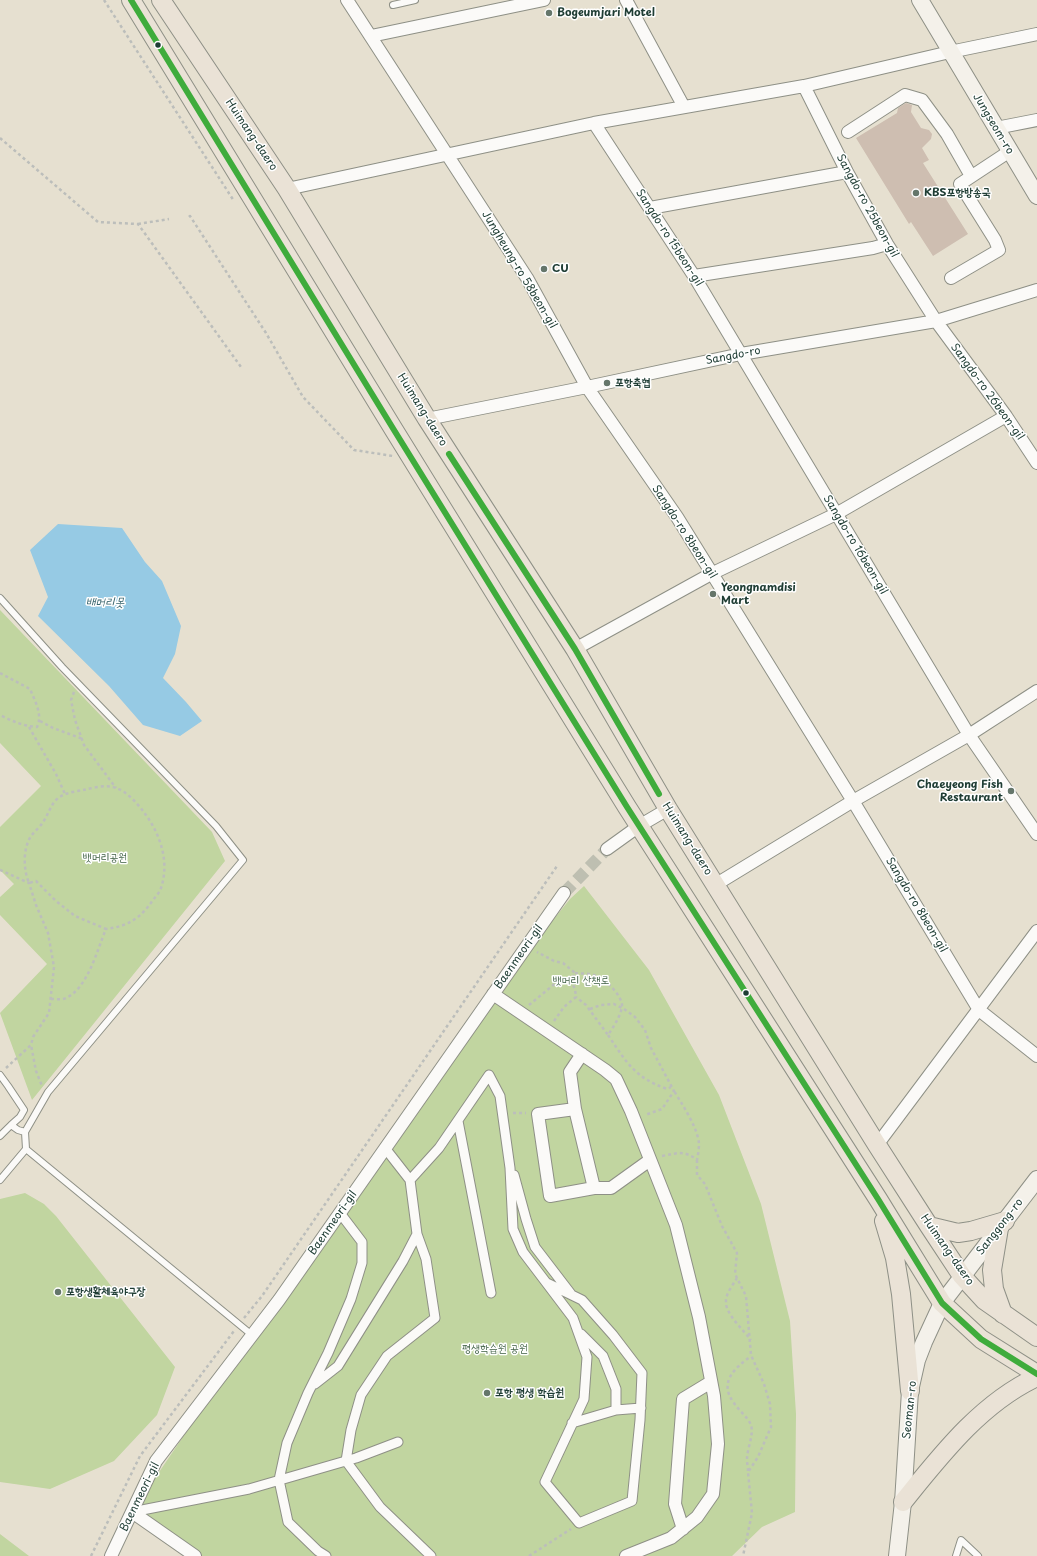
<!DOCTYPE html>
<html>
<head>
<meta charset="utf-8">
<style>
	body { margin:0 }
	canvas { display:block; background:#e6e0d0 }
</style>
</head>
<body>
<canvas width="1037" height="1556"></canvas>
<script>
const ctx = document.querySelector('canvas').getContext('2d');
ctx.lineJoin = 'round';
function paint(path, color) { ctx.fillStyle = color; ctx.fill(path, 'evenodd'); }
function stroke(path, color, width, dash) { ctx.strokeStyle = color; ctx.lineWidth = width; ctx.lineCap = dash ? 'butt' : 'round'; ctx.setLineDash(dash || []); ctx.stroke(path); }
function drawText(font, color, halo, rows, align = 'center') {
  ctx.font = font + ' "Playpen Sans","Poor Story",sans-serif'; ctx.lineWidth = 3; ctx.setLineDash([]); ctx.textBaseline = 'middle'; ctx.strokeStyle = halo; ctx.fillStyle = color; for (const [text, x, y, turn = 0] of rows) {
    ctx.save(); ctx.translate(x, y); ctx.rotate((+turn || 0) * Math.PI / 180); ctx.textAlign = isNaN(turn) ? turn : align; if (halo) ctx.strokeText(text, 0, 0); ctx.fillText(text, 0, 0); ctx.restore();
  }
}
paint(new Path2D(`
	M0 610 212 832 225 861 32 1100 0 1013 47 964 0 915V897L14 884 0 870V827L41 786 0 743Z
	M584 886 649 970 719 1095 761 1204 790 1321 796 1414 795 1512 762 1527 732 1556H195L132 1512 252 1335 493 994 570 899Z
	M25 1193 44 1204 56 1216 175 1367 157 1415 114 1461 50 1489 0 1482V1199Z
	M0 1534 29 1556H0Z`), '#c1d5a0');
paint(new Path2D(`
	M58 524 122 528 145 562 162 581 181 626 175 654 163 678 186 702 202 721 180 736 143 725 109 686 38 616 48 597 30 550Z`), '#96cae4');
paint(new Path2D(`
	M906 103 912 105 911 112 921 128 929 130 932 134 931 139 922 148 929 160 923 163 968 234 933 256 911 222 909 224 856 138 897 113 898 108Z`), '#cebeb1');
stroke(new Path2D(`
	M564 893 607 849`), '#bebfb1', 12, [12, 6]);
const service = new Path2D(`
	M393 5 415 0
	M0 598 62 667 216 826 243 860 48 1092 25 1132 26 1149 252 1335
	M0 1075 8 1086 24 1110 20 1117 11 1125
	M0 1136 11 1125 18 1130 25 1132
	M0 1180 26 1149
	M956 1556 961 1540 978 1556`);
const pedestrian = new Path2D(`
	M458 1121 491 1293
	M514 1175 526 1219 535 1247 571 1294
	M410 1180 439 1148 489 1075 500 1096 510 1168 513 1229 523 1252 573 1318 587 1357 584 1399 545 1482 579 1523 632 1501 640 1420 642 1373 613 1335 582 1300 547 1283
	M417 1234 426 1259 435 1318 387 1356 361 1395 351 1430 346 1461 380 1507 431 1556
	M315 1384 338 1366 403 1261 417 1234 410 1180 385 1148
	M616 1410 641 1408
	M572 1423 616 1410V1389L603 1356 581 1334
	M132 1512 249 1489 356 1458 398 1442
	M326 1556 318 1551 288 1522 279 1480 287 1443 308 1393 328 1353 351 1299 362 1263V1242L340 1213`);
const minor = new Path2D(`
	M347 0 527 278 587 387 677 517 853 801 979 1010 1037 1056
	M626 0 684 107
	M371 36 544 0
	M804 86 847 172 887 244 936 321 1006 416 1037 463
	M594 123 694 276 969 735 1037 834
	M996 128 1037 120
	M848 132 905 95 922 100 947 134 971 176
	M287 189 594 123 804 86 950 52 1037 34
	M650 208 847 172
	M694 276 873 248 887 244
	M951 278 999 250 995 240 960 184 1010 151
	M427 419 587 387 741 354 936 321 1037 290
	M575 649 711 574 836 514 1006 416
	M607 849 639 826 668 809
	M715 885 853 801 969 735 1037 691
	M493 994 605 1070 616 1079 631 1111 676 1225 699 1317 714 1396 718 1444 713 1494 697 1517 671 1538 626 1556
	M582 1054 570 1072 575 1109 538 1114 550 1196 594 1188H611L650 1160
	M575 1109 594 1188
	M877 1145 1037 931
	M132 1512 195 1556
	M683 1529 675 1504 683 1399 711 1382
	M111 1556 156 1461 279 1300 564 893`);
const secondary = new Path2D(`
	M920 0 1037 196
	M897 1556 903 1502 910 1391 917 1360 924 1342 942 1303 1037 1179`);
const primary = new Path2D(`
	M131 0 394 430 627 807 878 1199 942 1303 981 1339 1037 1374
	M161 0 287 189 427 419 575 649 668 809 877 1145 929 1226 962 1276 984 1300 1037 1337
	M884 1221 895 1258 901 1294 910 1391
	M929 1226 958 1233 971 1231 1005 1221
	M999 1228 992 1270 994 1289 1003 1314
	M903 1502C941 1455 981 1403 1037 1377`);
stroke(service, '#8e9086', 8);
stroke(pedestrian, '#8e9086', 11);
stroke(minor, '#8e9086', 14);
stroke(secondary, '#8e9086', 18);
stroke(primary, '#8e9086', 20);
stroke(new Path2D(`
	M104 0 234 201
	M0 138 98 222 138 224 241 367
	M189 217 190 216 266 333 303 397 354 450 393 456
	M138 224 169 219
	M0 673 30 689C35 701 43 715 37 727 23 726 12 721 0 715
	M74 692 71 700 75 720 84 745 116 788
	M40 721 53 728 83 739
	M29 727 56 774 65 794
	M0 870 29 883 36 905 48 933 54 967 49 1013 33 1037 31 1045
	M575 973C580 974 588 973 594 975 604 978 623 995 622 1007 620 1017 614 1026 608 1035L586 1005 576 997
	M51 999C56 999 62 1000 66 998 88 988 97 950 106 929L75 916 56 901 36 881 29 883C23 869 23 848 31 836 35 831 40 827 43 822 48 815 50 807 55 801 62 793 73 792 83 790 93 788 106 784 116 788 126 791 137 803 143 811 160 833 170 861 161 888 160 892 156 896 153 900 140 919 128 926 106 929
	M529 1005 557 982 571 981 575 973 563 963 554 961 537 952
	M590 1009 601 1005 614 1004 624 1009 635 1017 645 1030 651 1048 674 1091 662 1109 645 1115
	M554 1021 564 1007 576 997 575 989 571 981
	M608 1035C627 1063 634 1077 667 1089L671 1087
	M6 1068 31 1045 36 1071 42 1086
	M513 1113H526
	M662 1156C677 1153 685 1150 697 1160 698 1155 699 1149 699 1144 698 1128 682 1104 674 1091
	M697 1160V1175L705 1184 722 1226 737 1253 735 1274 746 1296 751 1355 764 1384 770 1404 771 1427 758 1457 748 1472 752 1513 743 1556
	M737 1278C733 1285 725 1294 726 1303 726 1314 744 1331 751 1340
	M244 1318 262 1296 557 866
	M748 1471C748 1467 747 1463 747 1459 747 1449 754 1435 751 1425 748 1417 739 1411 734 1403 718 1382 735 1368 751 1356
	M91 1556 140 1456 234 1331
	M529 1556 571 1529`), '#bcbebb', 2.5, [3, 3]);
stroke(service, '#fbfaf8', 6);
stroke(pedestrian, '#fbfaf8', 9);
stroke(minor, '#fbfaf8', 12);
stroke(secondary, '#f4f1ea', 16);
stroke(primary, '#eae2d6', 18);
stroke(new Path2D(`
	M131 0 394 430 627 807 878 1199 942 1303 981 1339 1037 1374
	M449 454 575 649 659 794`), '#3fac3c', 6);
for (const [x, y, r, color] of [
	[549,13,4,"#65766b"],
	[158,45,3.5,"#1f3d34"],
	[916,193,4,"#65766b"],
	[544,269,4,"#65766b"],
	[607,383,4,"#65766b"],
	[713,594,4,"#65766b"],
	[1011,791,4,"#65766b"],
	[746,993,3.5,"#1f3d34"],
	[58,1292,4,"#65766b"],
	[487,1393,4,"#65766b"]
]) { const dot = new Path2D(); dot.arc(x, y, r, 0, 2 * Math.PI); ctx.fillStyle = color; ctx.fill(dot); stroke(dot, '#fff', 1.5); }
drawText('bold 11px', '#1f3d34', '#fff', [
	["Bogeumjari Motel",557,13],
	["KBS포항방송국",924,193],
	["CU",552,269],
	["포항축협",615,383],
	["Yeongnamdisi",721,588],
	["Mart",721,601],
	["Chaeyeong Fish",1003,785,"right"],
	["Restaurant",1003,798,"right"],
	["포항생활체육야구장",66,1292],
	["포항 평생 학습원",495,1393]
], 'left');
drawText('11px', '#1f3d34', '#fff', [
	["Jungseom-ro",993,124,59],
	["Huimang-daero",251,135,56],
	["Sangdo-ro 25beon-gil",867,206,61],
	["Sangdo-ro 15beon-gil",669,238,57],
	["Jungheung-ro 58beon-gil",519,270,59],
	["Sangdo-ro",733,356,-11],
	["Sangdo-ro 26beon-gil",987,392,54],
	["Huimang-daero",422,410,58],
	["Sangdo-ro 8beon-gil",684,532,57],
	["Sangdo-ro 16beon-gil",855,545,59],
	["Huimang-daero",687,839,58],
	["Sangdo-ro 8beon-gil",916,905,59],
	["Baenmeori-gil",519,957,-55],
	["Baenmeori-gil",333,1223,-55],
	["Sanggong-ro",1000,1227,-52],
	["Huimang-daero",947,1250,55],
	["Seoman-ro",910,1410,-84],
	["Baenmeori-gil",140,1497,-64]
]);
drawText('11px', '#406145', '#fff', [
	["뱃머리공원",105,858],
	["뱃머리 산책로",581,981],
	["평생학습원 공원",495,1349]
]);
drawText('italic 12px', '#38646c', '#fff', [
	["배머리못",105,603]
]);
</script>
</body>
</html>
